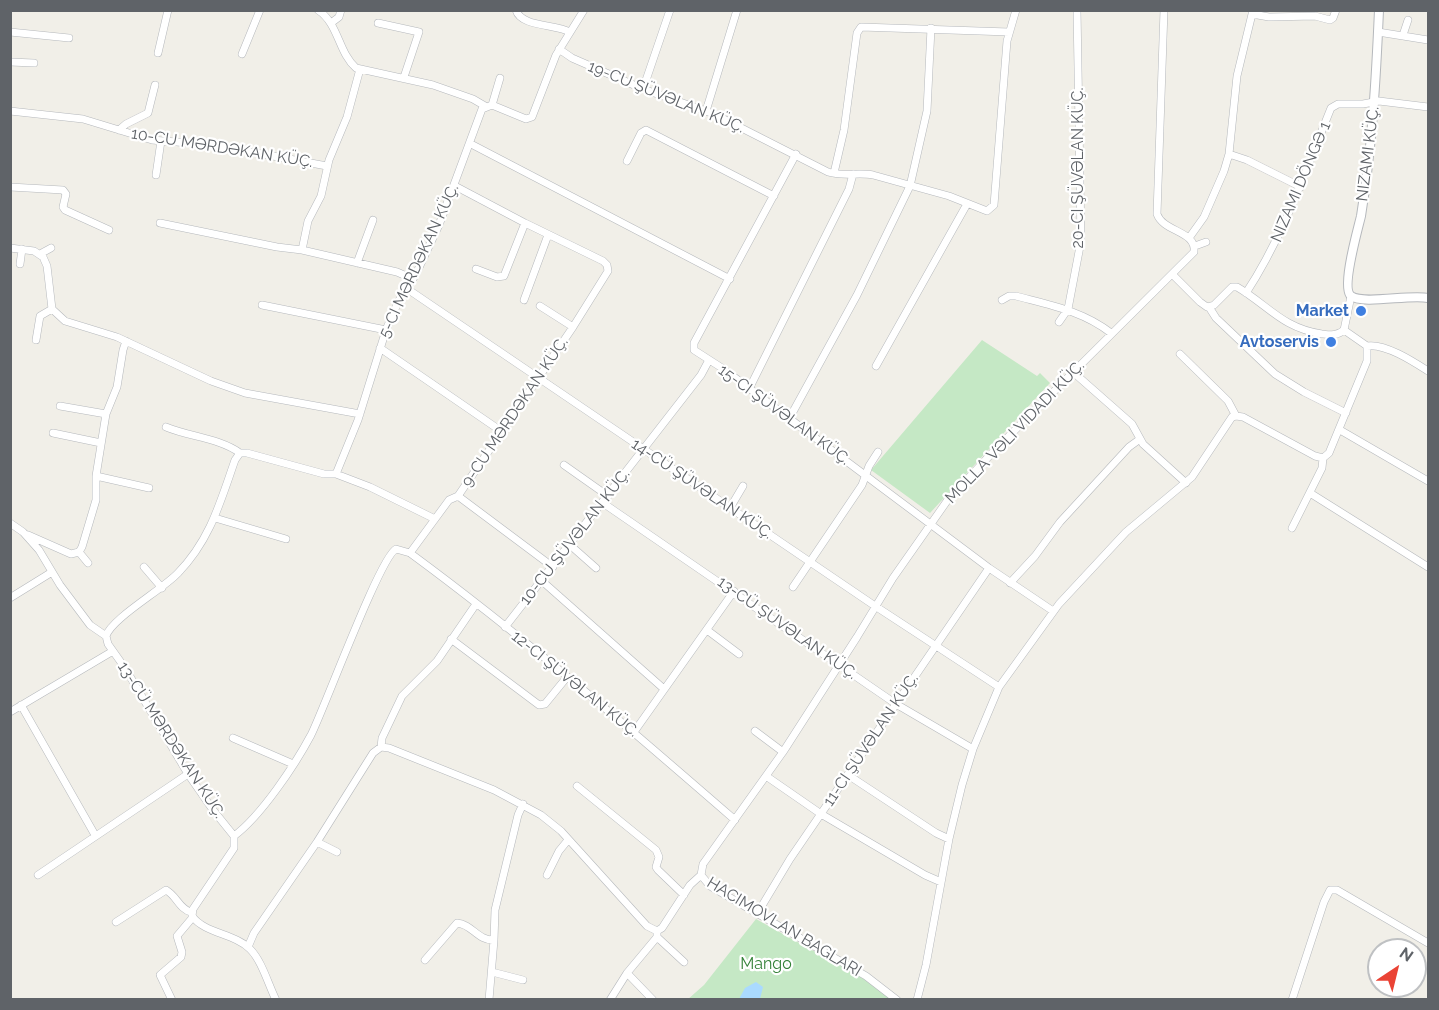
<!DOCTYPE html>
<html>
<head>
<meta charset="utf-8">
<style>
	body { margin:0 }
	#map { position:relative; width:1439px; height:1010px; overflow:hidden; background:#f1efe8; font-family:Raleway,sans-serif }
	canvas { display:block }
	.frame { position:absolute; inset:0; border:12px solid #5f6368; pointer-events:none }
	.north { position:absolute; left:1367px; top:938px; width:60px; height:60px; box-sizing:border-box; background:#fff; border:2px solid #bfc1c3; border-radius:50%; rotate:35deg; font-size:16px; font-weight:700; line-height:24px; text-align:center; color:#5f6368 }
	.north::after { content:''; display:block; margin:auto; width:21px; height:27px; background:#ea4335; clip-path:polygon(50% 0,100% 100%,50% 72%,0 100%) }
</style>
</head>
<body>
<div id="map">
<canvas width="1439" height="1010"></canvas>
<div class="frame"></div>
<div class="north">N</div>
</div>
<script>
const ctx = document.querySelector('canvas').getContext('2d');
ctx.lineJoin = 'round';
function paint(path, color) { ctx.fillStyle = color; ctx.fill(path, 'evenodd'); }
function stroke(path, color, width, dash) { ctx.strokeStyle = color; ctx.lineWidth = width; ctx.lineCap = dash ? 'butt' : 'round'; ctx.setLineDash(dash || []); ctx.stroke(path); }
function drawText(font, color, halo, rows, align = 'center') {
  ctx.font = font + ' Raleway,sans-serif'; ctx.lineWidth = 4.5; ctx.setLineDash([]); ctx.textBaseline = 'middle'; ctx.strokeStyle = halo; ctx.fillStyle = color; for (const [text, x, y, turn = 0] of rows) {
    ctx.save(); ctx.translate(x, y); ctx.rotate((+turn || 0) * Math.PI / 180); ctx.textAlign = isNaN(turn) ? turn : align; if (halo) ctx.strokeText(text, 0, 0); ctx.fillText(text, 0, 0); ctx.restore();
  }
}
paint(new Path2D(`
	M982 340 1037 376 1040 373 1050 383 930 513 871 470Z
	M756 919 864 979 892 1000H687L704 985Z`), '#c5e8c5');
paint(new Path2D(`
	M756 982 763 987 760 999H739L745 988Z`), '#aadaff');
const minor = new Path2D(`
	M318 10C339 24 338 52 356 68L433 85 473 99 485 106
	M516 10C521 27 555 24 570 32
	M1252 14 1269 17 1315 16 1330 20 1333 18 1336 10
	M331 23 339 17 341 10
	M378 23 419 32 404 77
	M10 32 69 38
	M1378 32 1428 40
	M1403 35 1408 20
	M559 49 572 58 643 89 714 114 828 172C843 177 858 172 873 175L949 196 987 211 994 205 1007 41 1016 10
	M158 53 168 10
	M242 54 260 10
	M10 62 34 63
	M643 89 670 10
	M492 105 500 78
	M10 111 83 119 152 140 213 145 327 166
	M706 111 737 10
	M119 130 126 124 148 113 155 85
	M471 144 730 279
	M796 154 694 343V350L722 368 989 568 1053 611
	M1229 154 1247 160 1301 187
	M627 161 641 133 646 130 774 196
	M834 173 844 130 857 33 861 27 1009 32
	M156 175 161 141
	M10 187 63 190 66 194 63 207 65 210 109 230
	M160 223 277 247 302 250 397 272 413 279
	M1189 238 1204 217 1224 171 1229 154 1237 76 1253 10
	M1195 246 1206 242
	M10 248 34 251 43 257 47 266 52 309 65 321 117 337 211 381 245 393 360 414
	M302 250 308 221 321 196 329 160 347 117 360 69
	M40 254 51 248
	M357 263 373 220
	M20 264 22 249
	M476 269 497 277 504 276 525 223
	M1172 274 1200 302 1207 307 1214 305 1232 287H1237C1268 305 1282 328 1322 334 1331 335 1337 336 1344 330L1351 296
	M406 288 875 606 999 687
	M1246 293C1284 235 1305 172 1331 108L1338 104H1363L1379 101 1428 107
	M524 300 548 235
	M1002 300 1009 296H1016C1050 305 1083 311 1111 333
	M262 305 386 330
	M540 306 573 327
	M1209 307 1216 318 1275 374 1304 392 1346 413
	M1059 322 1068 309 1081 241 1077 10
	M36 340 40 316 52 309
	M1367 346C1385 343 1414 362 1428 371
	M380 348 501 431
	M1180 354 1228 401 1236 416
	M876 366 967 204
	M1073 372 1132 424 1143 444 1186 483
	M749 389 849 189 853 174
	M60 406 106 414
	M789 419 857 295 910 186 927 111 931 28
	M166 427C190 437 219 438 240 453
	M1340 430 1428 481
	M53 433 101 443
	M564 465 608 496
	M336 474 358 420 386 330 398 302 416 274 439 225 482 109 492 105 526 119 532 117 556 55 584 10
	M96 476 149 488
	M1310 493 1428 567
	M458 496 553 567
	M603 503 896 704 973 749
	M730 508 743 486
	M215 518 286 539
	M10 523 23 532 39 550 60 585 90 625 106 636 108 644 125 668 188 774 213 810 234 836V848L193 909 192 916C205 934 234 933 250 949 262 961 268 984 276 1000
	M1292 528 1322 468 1323 458 1329 453 1367 361V346L1344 330
	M28 535 71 554 79 552 82 547 96 500V476L106 414 117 387 123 350 126 341
	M570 545 596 568
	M79 552 88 563
	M410 553C523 636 629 728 735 820
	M144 567 162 588
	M542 581 664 689
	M1010 583 1035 556 1060 522 1129 447 1140 439
	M793 587 862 485 869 466 878 452
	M10 598 52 572
	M505 627 701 375 709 360
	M707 630 739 654
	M106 636C112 618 162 590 178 573 210 540 220 503 235 460L240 453H247L324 474H336L370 487 435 519
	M451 639 539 705 545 704 567 677
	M21 705 95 835
	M10 712 113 651
	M755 731 783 752
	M634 732 734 591
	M233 738 293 764
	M381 747 382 738 402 696 437 661 476 604
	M848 775 936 833 949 839
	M766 776 821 814 925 875 941 882
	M577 786 656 850 659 857 656 867 658 870 684 895
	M234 836C261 816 295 765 311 735 325 707 380 557 396 549L410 553 449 500 458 496 573 327 608 271 607 265 603 261 525 223 455 186
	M317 842 337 852
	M38 875 188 774
	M547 875 559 851 568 840
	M701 875 703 864 783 752 857 637 893 578 947 501 993 452 1194 252C1197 231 1163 232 1157 214L1164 10
	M701 875 710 886 746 907 866 976 897 1000
	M757 914 790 859 989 568
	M116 922 166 890C177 896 179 909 191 912
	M657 931 662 928 690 885 701 875
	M657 937 684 962
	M248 947 254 933 317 842 373 753 381 747 389 748 494 790 541 815 561 831 647 926 657 931
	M425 960 457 923C472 924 478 941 494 940
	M492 972 523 980
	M627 973 653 1000
	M172 1000 160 975 181 957 182 952 177 936 193 917
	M489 1000 494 940 495 910 518 815 523 804
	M610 1000 627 973 657 937V931
	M917 1000 926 965 949 839 962 785 973 749 999 687 1059 604 1126 532 1192 477 1232 417 1236 416 1243 417 1315 456 1323 458
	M1292 1000 1324 902 1330 890H1337L1428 943`);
const tertiary = new Path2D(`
	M1379 10C1376 80 1372 148 1361 216 1358 229 1341 288 1351 296 1363 305 1410 294 1428 298`);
stroke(minor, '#b5b8bc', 8);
stroke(tertiary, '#b5b8bc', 10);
stroke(minor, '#fff', 7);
stroke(tertiary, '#fff', 8);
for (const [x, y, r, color] of [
	[1361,311,6,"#3f7fe0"],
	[1331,342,6,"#3f7fe0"]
]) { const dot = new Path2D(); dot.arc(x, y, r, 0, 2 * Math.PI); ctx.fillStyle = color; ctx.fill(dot); stroke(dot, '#fff', 2); }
drawText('16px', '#5f6368', '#fff', [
	["19-CU ŞÜVƏLAN KÜÇ.",666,97,22],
	["10-CU MƏRDƏKAN KÜÇ.",222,148,9],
	["NIZAMI KÜÇ.",1368,154,-83],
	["20-CI ŞÜVƏLAN KÜÇ.",1078,168,-90],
	["NIZAMI DÖNGƏ 1",1301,182,-67],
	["5-CI MƏRDƏKAN KÜÇ.",419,261,-65],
	["9-CU MƏRDƏKAN KÜÇ.",515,412,-56],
	["15-CI ŞÜVƏLAN KÜÇ.",784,415,36],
	["MOLLA VƏLI VIDADI KÜÇ.",1015,432,-46],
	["14-CÜ ŞÜVƏLAN KÜÇ.",702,489,34],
	["10-CU ŞÜVƏLAN KÜÇ.",575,537,-52],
	["13-CÜ ŞÜVƏLAN KÜÇ.",787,628,35],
	["12-CI ŞÜVƏLAN KÜÇ.",575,684,39],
	["13-CÜ MƏRDƏKAN KÜÇ.",171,740,57],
	["11-CI ŞÜVƏLAN KÜÇ.",871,740,-56],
	["HACIMOVLAN BAGLARI",784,927,31]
]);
drawText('bold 16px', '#366cbe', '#fff', [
	["Market",1349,311],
	["Avtoservis",1319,342]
], 'right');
drawText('16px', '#348238', '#fff', [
	["Mango",766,964]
]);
</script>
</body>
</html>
